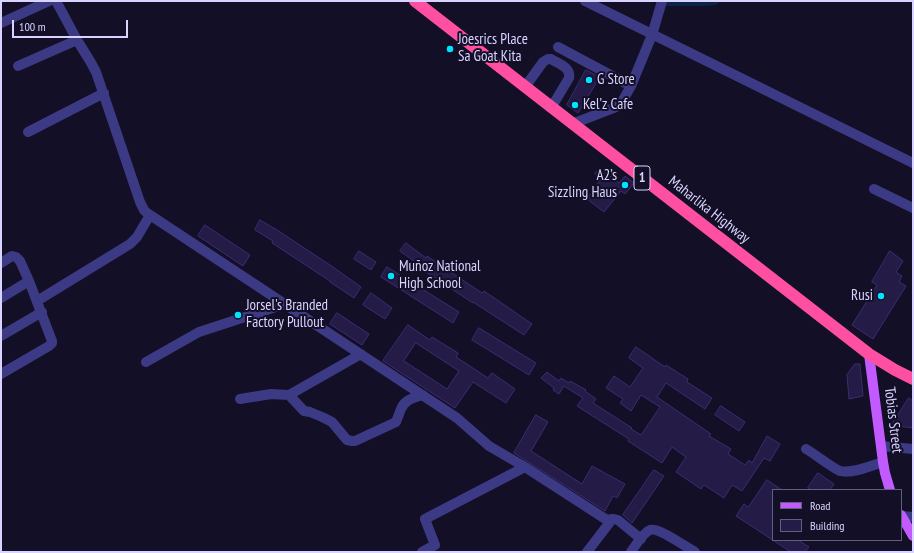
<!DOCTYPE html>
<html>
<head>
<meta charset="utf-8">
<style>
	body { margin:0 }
	#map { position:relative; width:914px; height:553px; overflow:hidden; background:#130f26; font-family:"PT Sans Narrow",sans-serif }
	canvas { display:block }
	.frame { position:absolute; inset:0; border:2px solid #d9d4ff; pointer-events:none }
	.legend { position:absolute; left:772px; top:489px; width:130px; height:52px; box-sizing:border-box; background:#130f26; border:1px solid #625e7d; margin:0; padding:5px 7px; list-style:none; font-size:12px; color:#d9d4ff }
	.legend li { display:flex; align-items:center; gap:8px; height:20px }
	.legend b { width:20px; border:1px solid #625e7d }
	.scale { position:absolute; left:12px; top:20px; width:116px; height:18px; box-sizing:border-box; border:2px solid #d9d4ff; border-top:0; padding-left:5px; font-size:12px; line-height:14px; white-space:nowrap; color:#d9d4ff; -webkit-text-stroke:3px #130f26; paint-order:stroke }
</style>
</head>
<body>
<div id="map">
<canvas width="914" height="553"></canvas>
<div class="frame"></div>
<ul class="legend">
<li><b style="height:5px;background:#c25bff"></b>Road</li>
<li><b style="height:11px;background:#241b47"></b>Building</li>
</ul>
<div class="scale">100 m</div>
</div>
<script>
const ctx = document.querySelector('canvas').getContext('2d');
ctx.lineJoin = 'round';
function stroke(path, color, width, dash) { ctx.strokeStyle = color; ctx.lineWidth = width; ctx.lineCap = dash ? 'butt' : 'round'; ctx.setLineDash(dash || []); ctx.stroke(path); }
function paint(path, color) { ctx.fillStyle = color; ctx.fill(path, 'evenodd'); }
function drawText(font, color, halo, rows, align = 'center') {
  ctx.font = font + ' "PT Sans Narrow",sans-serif'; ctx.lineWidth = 4; ctx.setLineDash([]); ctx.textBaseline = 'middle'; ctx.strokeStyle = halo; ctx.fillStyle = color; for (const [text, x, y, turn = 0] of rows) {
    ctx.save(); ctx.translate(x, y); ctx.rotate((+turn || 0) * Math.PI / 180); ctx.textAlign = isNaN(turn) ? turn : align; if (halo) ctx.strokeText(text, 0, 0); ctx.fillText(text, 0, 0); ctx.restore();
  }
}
stroke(new Path2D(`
	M668 2H704L715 1`), '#0c2248', 8);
const building = new Path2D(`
	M586 70 600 77 578 113 567 105Z
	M600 168 619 183 625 176 634 183 625 194 621 191 604 212 587 199 601 179 595 174Z
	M260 220 277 230 333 267 361 287 354 298 330 282V281L272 243 273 241 255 230Z
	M205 225 250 255 243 266 198 236Z
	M406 243 426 258 427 256 482 293 484 291 532 324 524 335 473 302V303L420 268 421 266 400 251Z
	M359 251 376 262 371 270 354 259Z
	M890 251 903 261 896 272 902 276 899 282 906 286 873 339 852 325 877 285 872 282Z
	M387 267 459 312 453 323 381 277Z
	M371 293 392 308 385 319 363 305Z
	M337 313 369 334 362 345 330 324Z
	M408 325 430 340 432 337 458 353 456 357 488 378 492 373 515 389 506 403 473 382 455 408 383 361ZM416 343 459 371 447 389 404 361Z
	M479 328 536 363 529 375 472 340Z
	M636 347 665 367 666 365 688 379 687 382 712 398 705 409 666 383 657 397 711 434 709 436 731 449 728 454 745 465 749 460 752 463 767 436 780 444 770 461 764 458 742 491 732 485 724 498 704 485 701 489 676 472 686 457 672 447 662 463 628 441 629 439 577 406 583 398 564 386 559 394 553 390 554 388 541 378 547 372 559 381 561 378 569 383 570 381 586 390 585 391 596 399 593 403 632 428 631 429 641 435 660 407 641 395 631 411 620 403 623 399 606 388 614 376 630 387 643 368 629 358Z
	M855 364H860L863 396 849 399 847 375Z
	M909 398 913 401V428L898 426 894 432 889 429Z
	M721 406 745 422 739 431 715 415Z
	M536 415 548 422 531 451 582 484 592 466 625 484 617 498 613 496 605 511 514 453Z
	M654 470 664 476 632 523 623 515Z
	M818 473 834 484 830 490H811L808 488Z
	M767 480 782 490H773V540H798L809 547 805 552H791L736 516 744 504 748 507Z`);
paint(building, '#241b47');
stroke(building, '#3b2d73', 1);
stroke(new Path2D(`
	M56 1 77 40 90 61 96 72 140 202 144 210 147 213 457 418 489 446 525 467 607 520 610 522 611 519H614L618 520 641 539
	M585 1 913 163
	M1 23 49 1
	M558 47 631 86
	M18 66 77 40
	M525 87 543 62 548 59H551C559 64 571 67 569 78L551 108
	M572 124 616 107 621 104 623 100 631 86 652 35 662 1
	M28 132 104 93
	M874 189 913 208
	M1 263 12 256 16 257 20 261 29 281
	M1 298 29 281 52 341V343L49 346 1 374
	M37 301 130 244 137 237 150 215
	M1 336 42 312
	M146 362 199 332 285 304
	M289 395 304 411 310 412 322 417 332 422 347 440 352 441H355L396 422C398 417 399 414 401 409 405 399 414 398 423 395
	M240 399 271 394 289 395 361 354
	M881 446 913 449
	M806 449C815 454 832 468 840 471 852 474 871 466 883 462
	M901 516 913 517
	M422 552 435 545 425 519 525 467
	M587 552 610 522
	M631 552C635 546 643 533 650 530 658 527 686 547 695 552`), '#3d3a85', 10);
stroke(new Path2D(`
	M869 354 883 462 885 473 890 490
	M901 515 913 536`), '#c25bff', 10);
stroke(new Path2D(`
	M415 1 869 354 895 370 913 379`), '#ff4fa3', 12);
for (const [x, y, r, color] of [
	[450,49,4,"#00e5ff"],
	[589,80,4,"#00e5ff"],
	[575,105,4,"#00e5ff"],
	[625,185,4,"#00e5ff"],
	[391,276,4,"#00e5ff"],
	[881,296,4,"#00e5ff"],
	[238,315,4,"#00e5ff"]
]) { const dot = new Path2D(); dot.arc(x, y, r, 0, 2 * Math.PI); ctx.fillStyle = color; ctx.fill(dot); stroke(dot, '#130f26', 1.5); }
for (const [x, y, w] of [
	[642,178,16]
]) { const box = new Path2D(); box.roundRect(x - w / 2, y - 12, w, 24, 3); ctx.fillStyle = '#130f26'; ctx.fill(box); stroke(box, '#d9d4ff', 1); }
drawText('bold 14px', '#d9d4ff', null, [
	["1",642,178]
]);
drawText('15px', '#d9d4ff', '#130f26', [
	["Joesrics Place",458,40],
	["Sa Goat Kita",458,57],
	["G Store",597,80],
	["Kel’z Cafe",583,105],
	["A2’s",617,176,"right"],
	["Sizzling Haus",617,193,"right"],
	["Muñoz National",399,267],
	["High School",399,284],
	["Rusi",873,296,"right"],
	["Jorsel's Branded",246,306],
	["Factory Pullout",246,323]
], 'left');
drawText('15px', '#d9d4ff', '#130f26', [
	["Maharlika Highway",709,210,38],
	["Tobias Street",893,420,83]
]);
</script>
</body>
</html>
